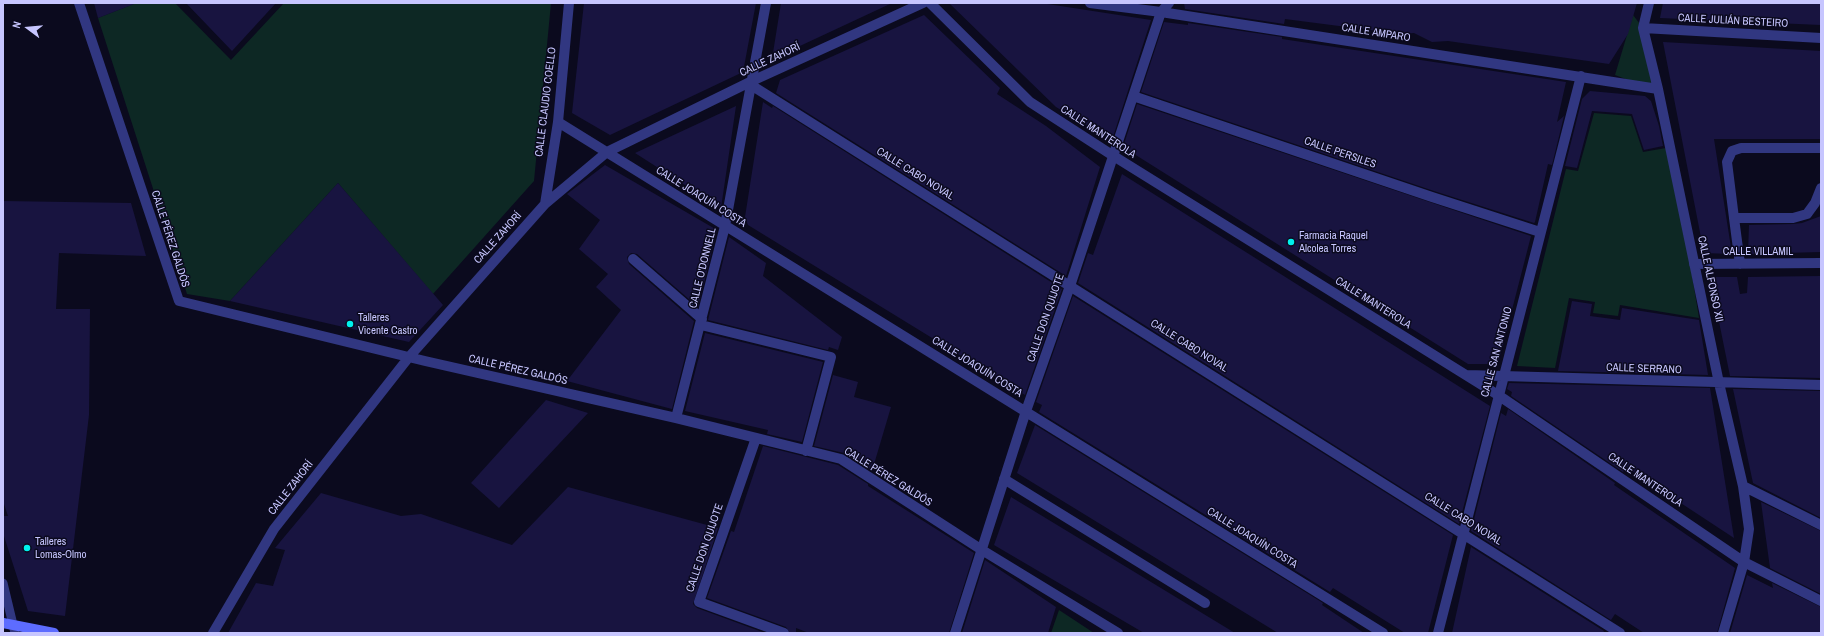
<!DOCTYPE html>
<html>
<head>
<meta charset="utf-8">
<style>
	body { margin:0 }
	#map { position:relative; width:1824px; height:636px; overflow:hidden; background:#0b0a1e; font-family:"Archivo Narrow",sans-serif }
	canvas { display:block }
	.frame { position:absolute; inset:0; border:4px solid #c7c6ff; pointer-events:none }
	.north { position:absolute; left:8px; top:8px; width:40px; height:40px; -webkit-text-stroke:3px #0b0a1e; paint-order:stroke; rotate:286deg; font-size:11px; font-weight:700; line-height:16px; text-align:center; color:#c7c6ff }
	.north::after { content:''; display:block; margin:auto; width:14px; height:18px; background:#c7c6ff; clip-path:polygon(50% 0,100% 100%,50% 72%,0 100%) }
</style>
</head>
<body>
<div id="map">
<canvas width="1824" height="636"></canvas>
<div class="frame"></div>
<div class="north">N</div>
</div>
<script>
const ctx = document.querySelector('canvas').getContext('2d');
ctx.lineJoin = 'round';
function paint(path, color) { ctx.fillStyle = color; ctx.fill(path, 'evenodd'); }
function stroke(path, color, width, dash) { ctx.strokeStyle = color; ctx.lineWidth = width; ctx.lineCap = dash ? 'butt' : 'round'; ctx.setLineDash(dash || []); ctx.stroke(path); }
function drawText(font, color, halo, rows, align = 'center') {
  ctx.font = font + ' "Archivo Narrow",sans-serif'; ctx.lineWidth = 3; ctx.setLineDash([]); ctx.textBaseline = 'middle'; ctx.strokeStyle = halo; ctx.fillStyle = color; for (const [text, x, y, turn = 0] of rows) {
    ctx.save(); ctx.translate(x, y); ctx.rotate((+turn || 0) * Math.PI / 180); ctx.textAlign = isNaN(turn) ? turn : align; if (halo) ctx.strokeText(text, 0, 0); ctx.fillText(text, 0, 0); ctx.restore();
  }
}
paint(new Path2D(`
	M136 3H175L231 60 284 3H551L534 181 433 294 338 183 230 301 187 294 98 18Z
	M1633 15 1643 28 1658 89 1644 86 1615 75Z
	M1594 113 1631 116 1643 152 1666 148 1689 257 1699 318 1620 305 1618 316 1593 313 1595 302 1569 298 1555 368 1517 366 1566 169 1578 171Z
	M1059 610 1094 633H1051Z`), '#0d2824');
paint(new Path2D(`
	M94 3H134V4L98 18Z
	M186 3H276L232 51Z
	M584 3H756L743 72 610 135 572 113Z
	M781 3H892L772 59Z
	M949 3H1041L1151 20 1112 140 1056 107Z
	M1184 3H1637L1628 34 1609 64 1448 41 1432 42 1414 33 1401 34 1285 19 1284 24 1185 9Z
	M1663 3H1821V25L1660 18Z
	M924 15 1000 88 997 94 1046 126 1100 167 1066 276 776 93 780 80Z
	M1164 22 1188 25V23L1282 37V39L1566 82 1557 122 1564 116 1552 165 1548 164 1535 222 1534 223 1434 191 1141 92Z
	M1663 42 1821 51V139H1714L1732 254 1704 253Z
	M1590 91 1645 96 1651 101 1659 126 1663 146 1644 150 1632 114 1592 111 1577 168 1565 166 1582 99Z
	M763 102 772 108 773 106 1062 289 1025 395 748 225 745 217Z
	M1137 104 1531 236 1498 364H1468L1123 147Z
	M736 106 721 208 635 153Z
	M605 165 717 230 698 307 637 254 631 253 627 257 629 264 694 321 672 409 567 381 621 310 596 287 608 274 579 249 600 220 567 194Z
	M1122 174 1490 406 1459 524 1078 283 1088 253 1093 255Z
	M338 183 443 305 409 342 230 301Z
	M3 201 131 203 146 256 59 253 56 309H90L89 415 65 616 28 611 3 533V516H8L3 501Z
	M1821 216V252L1748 254 1749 225 1793 224 1802 223Z
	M729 237 766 263 763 276 842 337 838 350 829 347 828 350 708 320Z
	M1821 276V378L1730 376 1710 277H1737L1740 294 1747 293 1748 277Z
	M1073 296 1453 535 1428 633H1405L1333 588 1330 592 1039 412 1042 405 1036 402Z
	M1572 301 1592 304 1590 316 1620 320 1622 308 1699 320 1708 375 1558 371Z
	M705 333 823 362 802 442 767 434 768 430 685 411Z
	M833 375 858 382 854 397 891 407 872 471 844 453 814 446Z
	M1509 383 1710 388 1734 538 1626 467 1623 472 1511 396 1512 392 1507 389Z
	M1733 389 1821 391V518L1753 483Z
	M546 400 588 413 499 508 471 483Z
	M1508 409 1615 483 1614 485 1735 568 1717 633H1644L1615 614 1611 620 1471 531 1501 413 1506 416Z
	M1035 425 1323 603 1322 605 1364 633H1278L1017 473Z
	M763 446 838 465 868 484V486L974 553 949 633H809L796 628V633H790L786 627 707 598 731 531 734 532Z
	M568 487 718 528 693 604 697 608 765 633H228L256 583 273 586 285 550 275 548 321 493 401 516 421 514 512 545Z
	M1011 497 1235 633H1144L994 545Z
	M1761 502 1821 531V594L1770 568Z
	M1471 547 1604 631 1603 633H1452Z
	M985 560 1056 607 1048 633H962Z
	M1747 575 1773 588 1772 583 1821 607V633H1730Z`), '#181440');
stroke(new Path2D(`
	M3 583 15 633`), '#313781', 9);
stroke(new Path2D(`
	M79 3 179 301 425 361 676 418 841 459 982 550 1118 633
	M930 3 1030 102 1112 155 1498 395 1744 562 1821 601
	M1090 3 1161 12 1658 89
	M1649 3 1643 28 1658 89 1719 383 1743 486 1749 529 1744 562 1723 633
	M1643 28 1821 38
	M751 85 1620 633
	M1133 96 1432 197 1540 232
	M558 122 1383 633
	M1821 148H1741L1732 151 1727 162 1734 218H1793L1807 214 1815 203 1821 188
	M545 204 558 122 569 3
	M1734 218 1740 264
	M633 259 702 319
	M1694 264 1821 263
	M701 325 831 357 806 451
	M1467 375 1821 385
	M676 418 725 226 766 3
	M756 438 699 602 784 633
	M1004 479 1205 603
	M1743 486 1821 525
	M213 633 274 529 409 357 545 204 607 152 752 81 923 3
	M955 633 1026 411 1070 286 1161 12 1169 3
	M1438 633 1581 76`), '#313781', 10);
stroke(new Path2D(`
	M3 623 54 633`), '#5d6cff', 10);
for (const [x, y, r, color] of [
	[1291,242,4,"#00f1ee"],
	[350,324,4,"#00f1ee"],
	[27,548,4,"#00f1ee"]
]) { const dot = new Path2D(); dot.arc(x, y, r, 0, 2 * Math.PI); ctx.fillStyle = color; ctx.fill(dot); stroke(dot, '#0b0a1e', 1.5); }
drawText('11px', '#c7c6ff', '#0b0a1e', [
	["CALLE JULIÁN BESTEIRO",1733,21,3],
	["CALLE AMPARO",1376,33,9],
	["CALLE ZAHORÍ",770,60,-25],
	["CALLE CLAUDIO COELLO",546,102,-83],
	["CALLE MANTEROLA",1098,132,33],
	["CALLE PERSILES",1340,153,19],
	["CALLE CABO NOVAL",915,174,32],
	["CALLE JOAQUÍN COSTA",701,197,32],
	["CALLE ZAHORÍ",498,238,-48],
	["CALLE PÉREZ GALDÓS",170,239,72],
	["CALLE VILLAMIL",1758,252],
	["CALLE O'DONNELL",703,268,-76],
	["CALLE ALFONSO XII",1710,279,78],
	["CALLE MANTEROLA",1373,303,32],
	["CALLE DON QUIJOTE",1046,318,-71],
	["CALLE CABO NOVAL",1189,346,32],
	["CALLE SAN ANTONIO",1497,352,-75],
	["CALLE JOAQUÍN COSTA",977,367,32],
	["CALLE SERRANO",1644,369,2],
	["CALLE PÉREZ GALDÓS",518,370,13],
	["CALLE PÉREZ GALDÓS",888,477,32],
	["CALLE MANTEROLA",1645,480,34],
	["CALLE ZAHORÍ",291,488,-52],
	["CALLE CABO NOVAL",1463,519,32],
	["CALLE JOAQUÍN COSTA",1252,538,32],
	["CALLE DON QUIJOTE",705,548,-71]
]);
drawText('11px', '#c7c6ff', '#0b0a1e', [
	["Farmacia Raquel",1299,236],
	["Alcolea Torres",1299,249],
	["Talleres",358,318],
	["Vicente Castro",358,331],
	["Talleres",35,542],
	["Lomas-Olmo",35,555]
], 'left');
</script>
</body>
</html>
